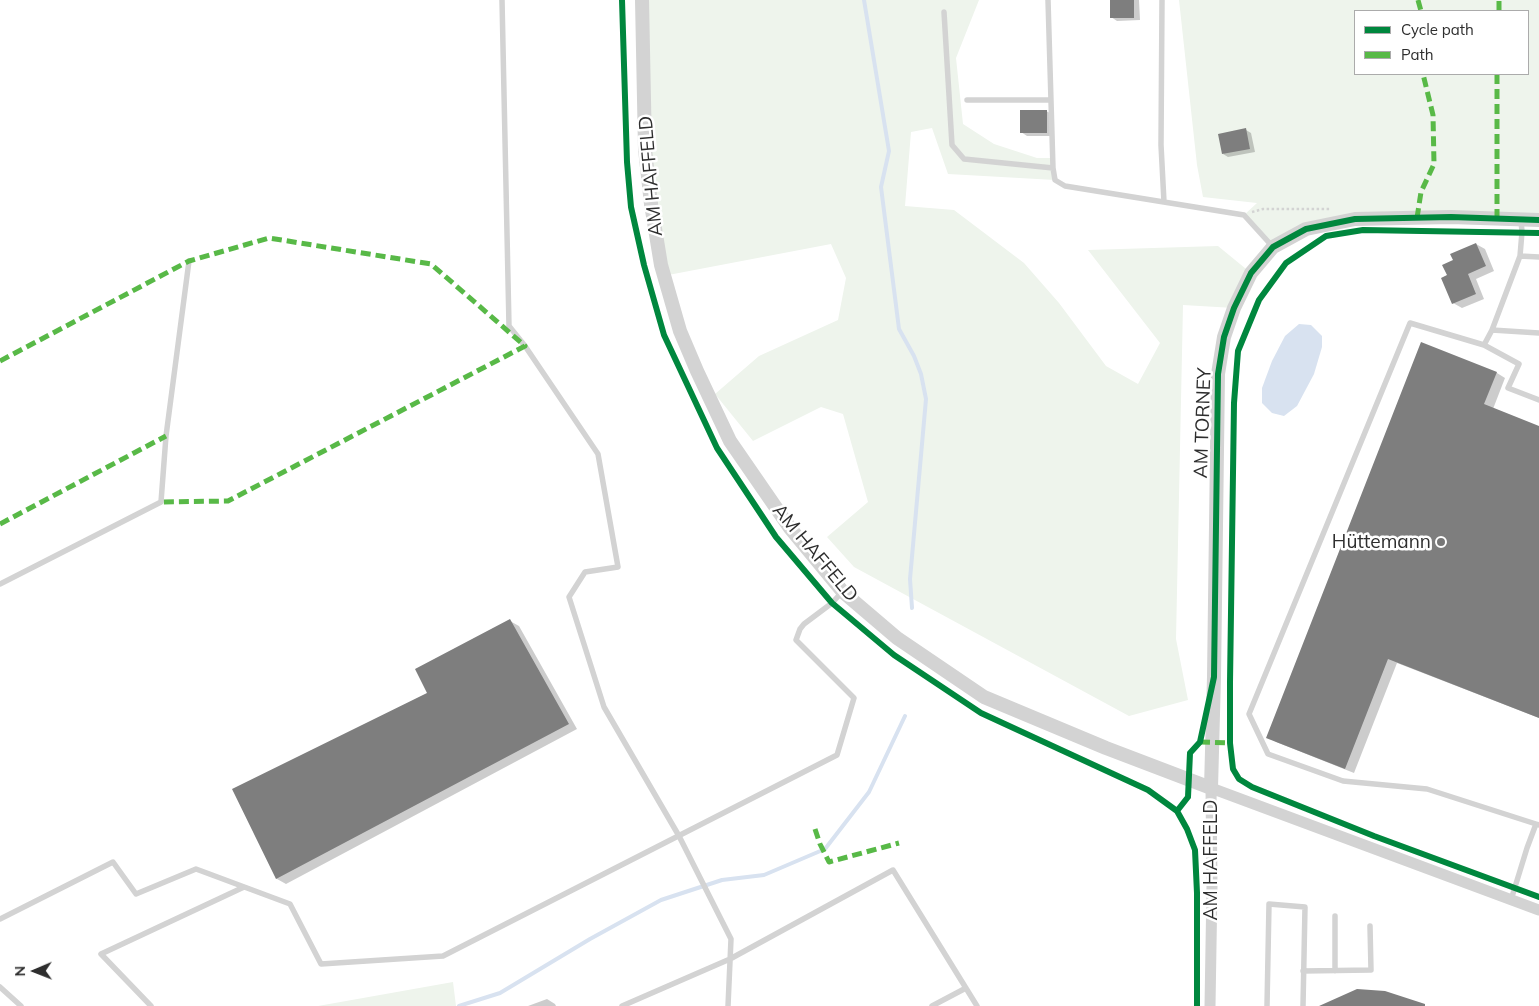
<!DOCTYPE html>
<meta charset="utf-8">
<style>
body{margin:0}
#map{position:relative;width:1539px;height:1006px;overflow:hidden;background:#fff;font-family:Mulish,sans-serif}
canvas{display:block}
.legend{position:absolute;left:1354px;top:10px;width:175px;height:65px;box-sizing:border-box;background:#fff;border:1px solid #ababab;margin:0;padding:6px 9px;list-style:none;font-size:15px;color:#2e2e2e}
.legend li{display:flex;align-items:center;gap:10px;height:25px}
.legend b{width:25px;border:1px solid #ababab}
.north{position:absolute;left:10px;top:946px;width:50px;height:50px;-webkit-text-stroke:4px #fff;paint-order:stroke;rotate:269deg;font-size:14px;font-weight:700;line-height:20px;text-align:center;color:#2e2e2e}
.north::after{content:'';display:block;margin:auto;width:18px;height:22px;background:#2e2e2e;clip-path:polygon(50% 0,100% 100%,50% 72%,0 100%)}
</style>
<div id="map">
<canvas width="1539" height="1006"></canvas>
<ul class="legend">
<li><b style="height:6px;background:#00873e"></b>Cycle path</li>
<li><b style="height:6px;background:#58b947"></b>Path</li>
</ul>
<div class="north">N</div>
</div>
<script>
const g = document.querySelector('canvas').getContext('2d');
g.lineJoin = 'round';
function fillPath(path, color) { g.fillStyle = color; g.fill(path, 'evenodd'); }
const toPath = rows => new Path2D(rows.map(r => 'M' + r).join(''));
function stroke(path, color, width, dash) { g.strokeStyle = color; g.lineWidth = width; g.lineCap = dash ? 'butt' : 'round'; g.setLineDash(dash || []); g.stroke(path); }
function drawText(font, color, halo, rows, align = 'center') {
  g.font = font + ' Mulish,sans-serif'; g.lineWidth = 5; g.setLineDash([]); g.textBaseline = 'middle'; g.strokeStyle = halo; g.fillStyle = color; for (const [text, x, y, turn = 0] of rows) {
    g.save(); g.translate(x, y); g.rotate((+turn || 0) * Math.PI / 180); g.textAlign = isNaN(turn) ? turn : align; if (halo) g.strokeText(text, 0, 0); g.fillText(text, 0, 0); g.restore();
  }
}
const green = toPath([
 [642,0,979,0,956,58,963,124,994,144,1037,158,1053,158,1055,180,948,174,932,128,911,132,905,206,954,210,1024,263,1059,303,1106,366,1138,384,1160,343,1088,250,1218,246,1251,273,1234,308,1183,305,1176,639,1188,700,1129,716,854,567,827,537,868,502,843,414,821,407,753,441,715,394,759,356,838,320,846,278,831,244,663,276,651,204],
 [1179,0,1539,0,1539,216,1355,219,1273,247,1244,215,1257,203,1203,197,1197,165],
 [1355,11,1528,11,1528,74,1355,74],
 [453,982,456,1006,318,1006]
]);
const water = toPath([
 [1299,324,1311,325,1322,336,1322,347,1314,374,1297,406,1284,416,1272,413,1262,403,1262,388,1272,361,1285,336]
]);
const shadow = toPath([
 [1111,0,1139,0,1140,20,1117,21,1111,17],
 [1046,111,1052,114,1052,136,1027,136,1021,132],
 [1246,130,1251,133,1255,152,1228,157,1223,154],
 [1476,244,1485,249,1494,271,1476,279,1484,299,1462,308,1453,303,1449,276],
 [1422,344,1497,373,1505,378,1493,409,1539,427,1539,718,1397,663,1354,773,1276,742,1268,737],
 [510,621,519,626,577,729,286,884,277,879,234,790,428,693],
 [547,999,555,1004,556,1006,528,1006]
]);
const stream = toPath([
 [864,0,889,151,881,187,899,329,914,356,921,374,926,399,910,579,912,608],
 [459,1006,500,993,590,939,661,900,722,880,764,875,825,849,869,792,905,716]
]);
const building = toPath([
 [1110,0,1134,0,1134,18,1110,18],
 [1020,110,1047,110,1047,133,1020,133],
 [1246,128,1250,149,1222,154,1218,134],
 [1476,243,1486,266,1468,274,1476,294,1452,304,1441,278,1447,275,1442,265,1453,260,1450,254],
 [1421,342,1497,372,1484,404,1539,426,1539,718,1388,659,1345,769,1266,738],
 [510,619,569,724,276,879,232,789,427,693,415,669],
 [1357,989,1385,991,1425,1004,1425,1006,1319,1006]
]);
const path = toPath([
 [1252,212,1263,209,1331,209]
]);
const service = toPath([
 [502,0,509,326,525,346,598,454,618,567,585,572,569,597,604,707,679,836,731,939,728,1006],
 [1048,0,1053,168],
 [1162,0,1161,145,1164,202],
 [944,12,952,145,964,159,1053,168,1055,180,1065,186,1244,215,1273,247],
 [967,100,1051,100],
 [1521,220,1522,232,1520,256,1492,330,1539,333],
 [1520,256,1539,257],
 [1484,345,1492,330],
 [0,584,161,502,166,436,189,261],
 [1536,824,1427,789,1343,781,1268,754,1249,714,1410,323,1484,345,1519,364,1508,388,1539,400],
 [1511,900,1527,848,1536,824,1539,825],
 [0,919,113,862,136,894,196,869,290,904,321,964,443,956,837,755,854,698,796,640,800,629,804,624,832,603,842,592],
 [1303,971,1371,970,1370,926],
 [1335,971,1335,916],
 [0,987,21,1006],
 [151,1006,101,954,244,887],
 [622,1006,730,959,893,870,977,1006],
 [932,1006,966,988],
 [1267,1006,1269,904,1305,907,1303,1006]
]);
const minor = toPath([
 [1210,1006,1212,886,1211,788,1539,910]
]);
const tertiary = toPath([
 [642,0,645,149,651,204,661,265,680,331,697,371,730,441,790,528,843,592,897,638,984,697,1106,748,1211,788,1214,677,1218,374,1224,337,1234,308,1251,273,1273,247,1306,229,1355,219,1451,217,1539,220]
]);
const quiet = toPath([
 [1418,0,1421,11],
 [1499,11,1499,0],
 [1497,74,1497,219],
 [1417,218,1421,192,1434,164,1433,115,1423,74],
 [0,361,189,261,269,238,431,264,525,346,228,501,161,502],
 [0,524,166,436],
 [1200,742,1230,743],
 [815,829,820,844,829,862,899,843]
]);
const cycleway = toPath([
 [622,0,627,162,631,207,644,265,664,335,717,448,776,537,832,603,894,655,981,713,1148,790,1177,811,1187,829,1195,850,1197,893,1197,1006],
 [1539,233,1363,230,1326,236,1286,263,1259,300,1238,351,1234,403,1230,682,1230,743,1233,769,1239,779,1252,787,1374,836,1539,897],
 [1177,811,1188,797,1190,753,1200,742,1214,677,1218,374,1224,337,1234,308,1251,273,1273,247,1306,229,1355,219,1451,217,1539,220]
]);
const markers = [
 [1441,542,5,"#777"]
];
const streetNames = [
 ["AM HAFFELD",651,176,-95],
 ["AM TORNEY",1203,423,-88],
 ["AM HAFFELD",815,553,50],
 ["AM HAFFELD",1211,860,-90]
];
const poiNames = [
 ["Hüttemann",1431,542]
];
fillPath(green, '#eef4ec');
fillPath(water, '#d8e2f0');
fillPath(shadow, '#0003');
stroke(stream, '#d8e2f0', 4);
fillPath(building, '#7e7e7e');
stroke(path, '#d3d3d3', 2.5, [2.5, 2.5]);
stroke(service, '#d3d3d3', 5.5);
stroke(minor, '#d3d3d3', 11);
stroke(tertiary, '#d3d3d3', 14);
stroke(quiet, '#58b947', 5, [10, 5]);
stroke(cycleway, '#00873e', 6);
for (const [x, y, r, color] of markers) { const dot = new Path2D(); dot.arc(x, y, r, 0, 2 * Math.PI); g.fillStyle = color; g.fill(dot); stroke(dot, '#fff', 2); }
drawText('19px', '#2e2e2e', '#fff', streetNames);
drawText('19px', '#2e2e2e', '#fff', poiNames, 'right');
</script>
